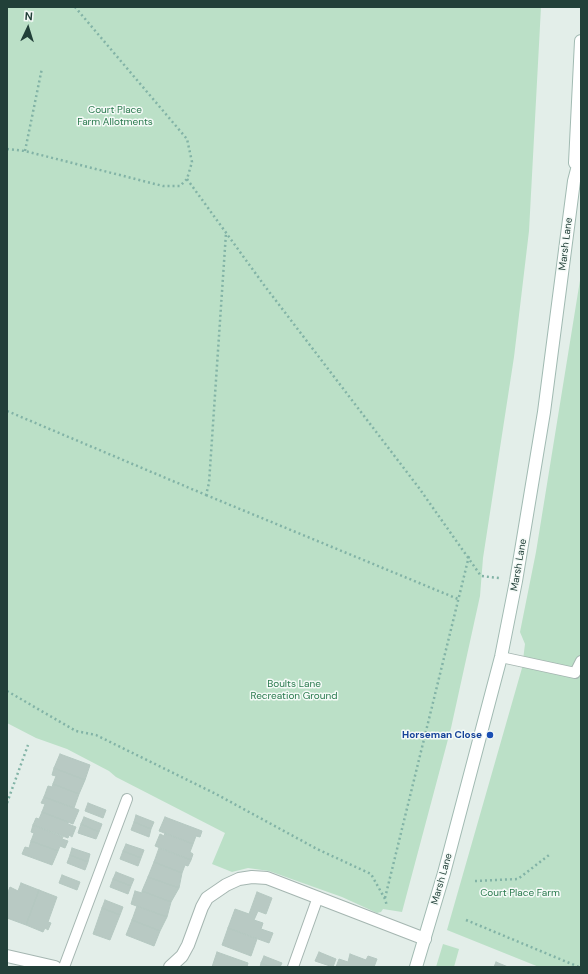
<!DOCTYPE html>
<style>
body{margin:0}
#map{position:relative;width:588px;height:974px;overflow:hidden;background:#e3eee9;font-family:"DM Sans",sans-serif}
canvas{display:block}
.frame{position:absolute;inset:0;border:8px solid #224039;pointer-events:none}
.north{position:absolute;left:8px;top:8px;width:40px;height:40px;-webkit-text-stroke:3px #f4faf7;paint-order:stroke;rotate:4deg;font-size:11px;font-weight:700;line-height:16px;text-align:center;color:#224039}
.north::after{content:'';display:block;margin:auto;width:14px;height:18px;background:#224039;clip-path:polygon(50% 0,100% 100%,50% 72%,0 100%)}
</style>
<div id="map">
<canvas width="588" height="974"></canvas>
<div class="frame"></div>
<div class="north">N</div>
</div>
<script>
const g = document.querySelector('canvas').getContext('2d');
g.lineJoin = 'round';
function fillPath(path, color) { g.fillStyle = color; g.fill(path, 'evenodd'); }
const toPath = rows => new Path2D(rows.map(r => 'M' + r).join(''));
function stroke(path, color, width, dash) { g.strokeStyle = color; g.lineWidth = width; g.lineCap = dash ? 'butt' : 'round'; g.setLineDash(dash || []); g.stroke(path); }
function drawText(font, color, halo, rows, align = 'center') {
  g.font = font + ' "DM Sans",sans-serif'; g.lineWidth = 3; g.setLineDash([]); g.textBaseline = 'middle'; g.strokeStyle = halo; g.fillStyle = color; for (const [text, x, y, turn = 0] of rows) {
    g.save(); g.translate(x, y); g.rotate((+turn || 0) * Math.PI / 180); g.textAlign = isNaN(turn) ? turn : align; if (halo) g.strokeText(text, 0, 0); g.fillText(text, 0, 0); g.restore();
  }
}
const green = toPath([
 [7,7,541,7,529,231,514,357,483,558,480,596,451,728,402,912,383,909,381,912,377,913,342,897,269,871,248,868,232,872,212,864,225,833,116,777,109,771,67,749,36,738,7,723],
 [581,274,581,967,539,967,447,930,522,668,525,644,520,632,536,552],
 [443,944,459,949,454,967,436,967]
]);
const building = toPath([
 [60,754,90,765,85,780,54,768,60,754],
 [54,768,85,780,79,794,53,784,56,776,52,775,54,768],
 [53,784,79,794,74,808,44,797,48,786,52,787,53,784],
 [44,797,79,810,73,824,42,812,45,804,41,803,44,797],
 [88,803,106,810,103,818,85,811,88,803],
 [42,812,68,822,68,824,76,827,72,837,69,835,68,838,33,825,36,818,39,819,42,812],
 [136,815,154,822,151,829,134,822,136,815],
 [84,817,102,824,99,832,81,824,84,817],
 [165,817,202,831,200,837,196,836,193,844,159,831,165,817],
 [134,822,151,829,149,837,131,830,134,822],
 [81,824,99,832,96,839,78,833,81,824],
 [33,825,63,837,62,839,68,841,65,848,60,846,58,851,31,841,34,833,31,832,33,825],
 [165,833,193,844,190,852,193,854,191,860,155,846,160,834,164,836,165,833],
 [31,841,58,851,52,865,22,854,25,847,29,848,31,841],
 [126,844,144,850,141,858,123,851,126,844],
 [72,848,90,854,88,862,70,855,72,848],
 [159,848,191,860,188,866,185,865,182,873,154,862,159,848],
 [123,851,141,858,138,866,120,859,123,851],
 [70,855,88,862,85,870,67,863,70,855],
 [154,862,182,873,179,888,148,877,154,862],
 [116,872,134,879,131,886,113,879,116,872],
 [62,875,80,882,77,890,59,883,62,875],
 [148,877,179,888,171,902,142,891,148,877],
 [113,879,131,886,128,894,110,887,113,879],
 [21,883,39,890,26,925,7,918,7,895,10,887,18,891,21,883],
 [39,890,57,897,48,922,51,923,48,930,45,928,43,932,26,925,39,890],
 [135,891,142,893,142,891,171,902,167,917,131,904,135,891],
 [257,892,272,898,266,914,258,911,254,920,263,923,261,929,273,933,269,943,228,928,235,909,249,914,257,892],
 [105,900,123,907,120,915,102,908,105,900],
 [137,906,167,917,160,931,132,920,137,906],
 [102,908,120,915,110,940,93,934,102,908],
 [132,920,160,931,154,946,126,935,132,920],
 [228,928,257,939,251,956,222,945,228,928],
 [217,952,248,963,247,967,212,967,217,952],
 [319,952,336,959,333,967,315,961,319,952],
 [350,954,366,960,368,956,377,959,374,967,336,967,339,959,348,962,350,954],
 [264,956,282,963,280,967,271,967,261,963,264,956],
 [496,962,508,967,494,967,496,962],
 [261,963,271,967,260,967,261,963]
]);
const path = toPath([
 [7,149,25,151,163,186,180,186,187,179,192,162,187,139,75,7],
 [25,151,42,68],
 [187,179,264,285,419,488,481,576,499,578],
 [7,411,206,495,209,483,226,233],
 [206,495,458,599],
 [7,691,76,731,96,735,216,794,317,849,371,874,385,899,387,906],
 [7,803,28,745],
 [475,881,518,879,549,855],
 [385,898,469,556],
 [466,920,579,967]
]);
const service = toPath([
 [501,657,575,673,581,661],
 [64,967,127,799],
 [293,967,318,897]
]);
const minor = toPath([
 [7,956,55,967],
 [170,967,182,956,188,945,202,907,207,898,226,885,239,879,252,877,267,878,425,939]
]);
const secondary = toPath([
 [575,163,581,41],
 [416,967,444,873,501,657,516,581,544,412,574,181,581,154]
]);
const markers = [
 [490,735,4,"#1a4fb4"]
];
const parkNames = [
 ["Court Place",115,110],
 ["Farm Allotments",115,122],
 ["Boults Lane",294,684],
 ["Recreation Ground",294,696],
 ["Court Place Farm",520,893]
];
const streetNames = [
 ["Marsh Lane",566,244,-83],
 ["Marsh Lane",519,565,-80],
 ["Marsh Lane",442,879,-74]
];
const transitNames = [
 ["Horseman Close",482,735]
];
fillPath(green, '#bbe0c7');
fillPath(building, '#b8c9c3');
stroke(building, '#b5c8c1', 1);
stroke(service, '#a5b6b1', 12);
stroke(minor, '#a5b6b1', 14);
stroke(secondary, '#a1bab2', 14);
stroke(path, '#82b3a6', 2.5, [2, 3]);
stroke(service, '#fff', 10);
stroke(minor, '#fff', 12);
stroke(secondary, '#fff', 12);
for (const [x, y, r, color] of markers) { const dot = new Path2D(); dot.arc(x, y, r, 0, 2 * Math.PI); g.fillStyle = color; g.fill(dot); stroke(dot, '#f4faf7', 1.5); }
drawText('10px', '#29794d', '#f4faf7', parkNames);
drawText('10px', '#224039', '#f4faf7', streetNames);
drawText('bold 10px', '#164399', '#f4faf7', transitNames, 'right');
</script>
